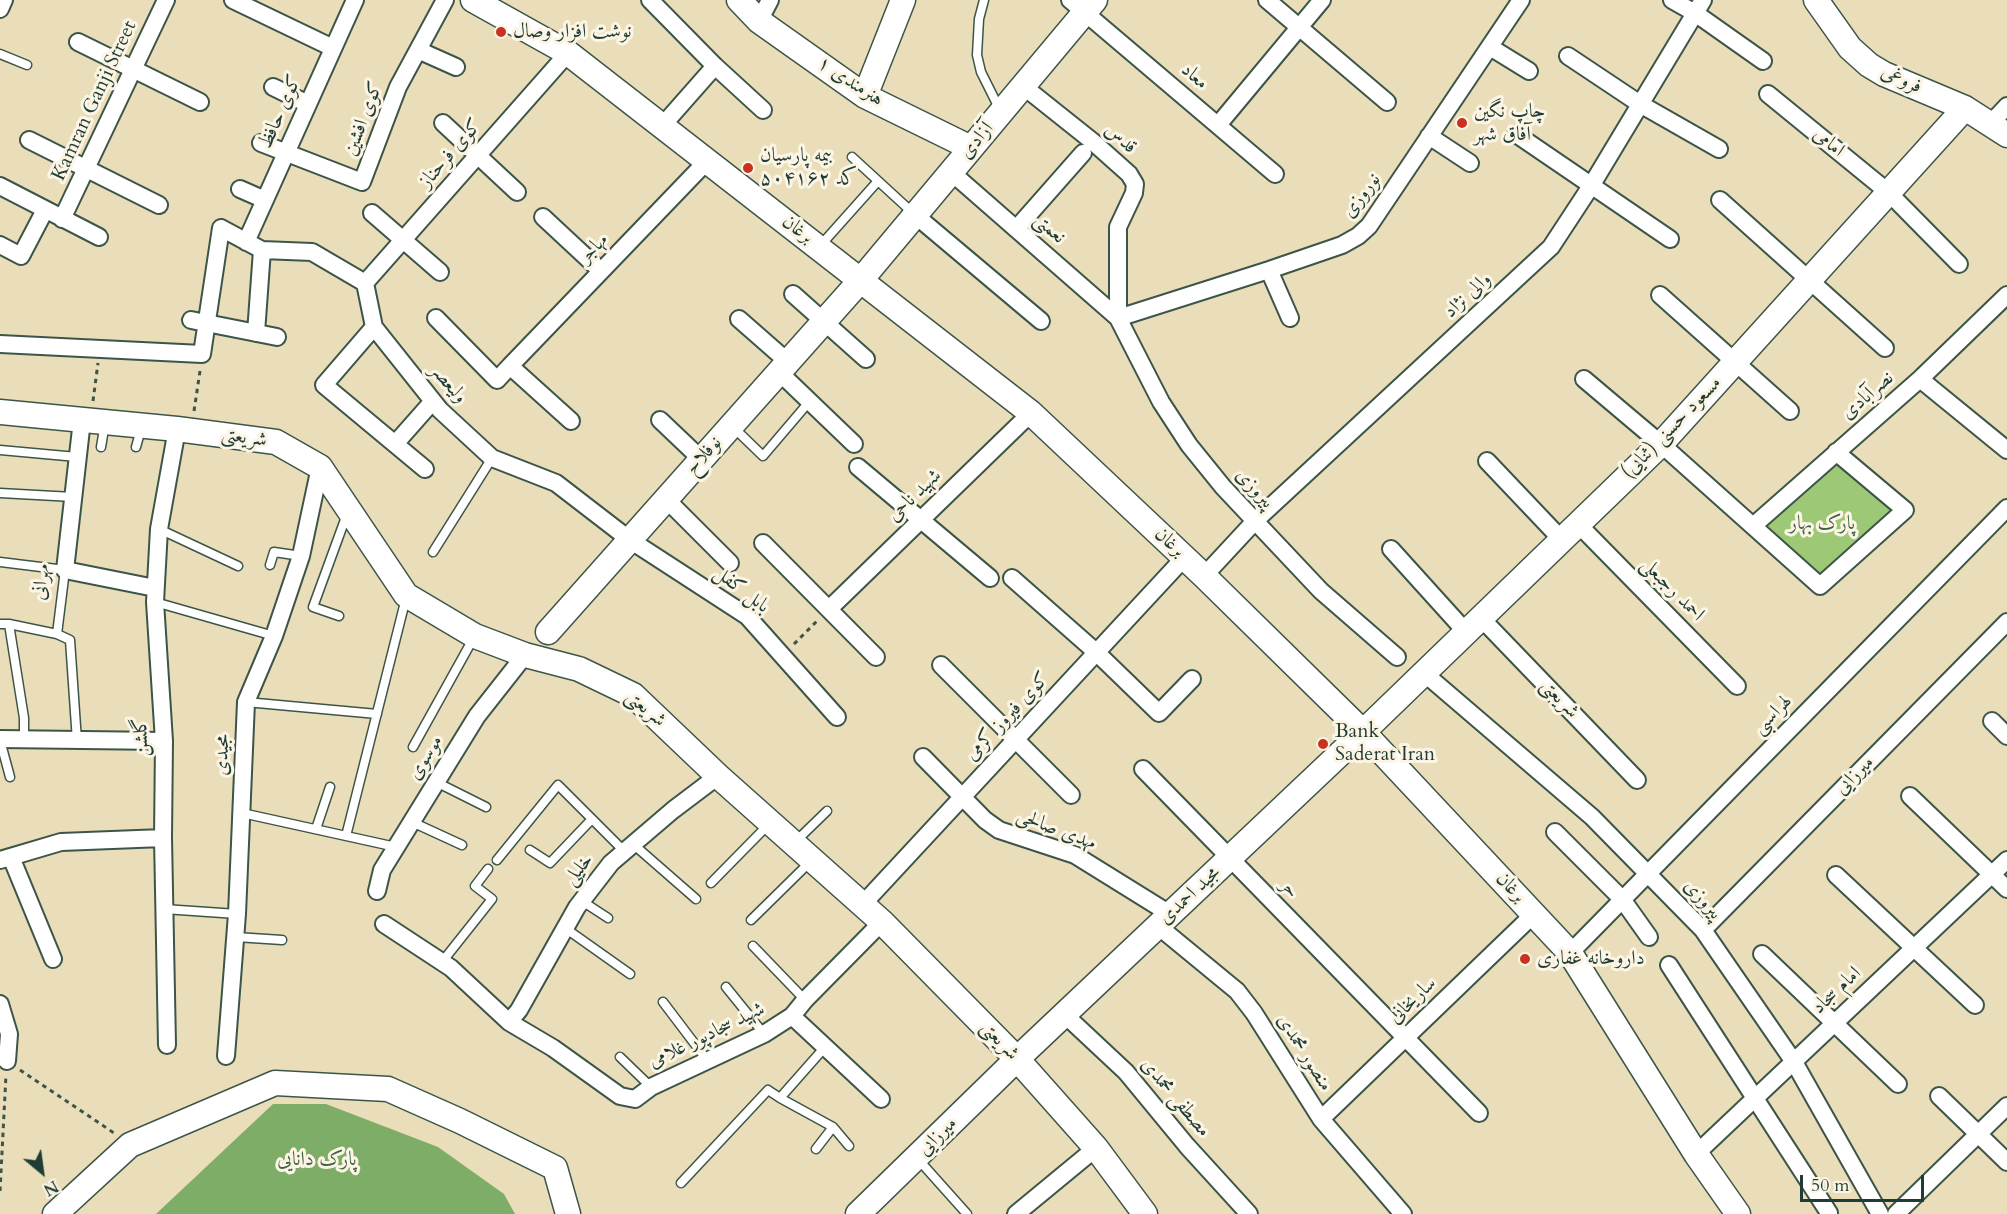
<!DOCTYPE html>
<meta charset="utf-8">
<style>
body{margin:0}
#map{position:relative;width:2007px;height:1214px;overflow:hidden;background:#e9deb9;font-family:Cardo,serif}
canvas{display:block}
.north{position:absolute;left:12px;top:1142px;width:60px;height:60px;-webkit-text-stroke:4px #fcf5e5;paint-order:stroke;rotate:151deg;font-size:16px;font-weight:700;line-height:24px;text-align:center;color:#1f3d34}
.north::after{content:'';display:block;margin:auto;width:21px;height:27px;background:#1f3d34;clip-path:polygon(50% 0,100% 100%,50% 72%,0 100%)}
.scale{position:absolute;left:1800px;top:1175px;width:124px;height:27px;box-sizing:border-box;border:3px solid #1f3d34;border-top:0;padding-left:8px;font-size:18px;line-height:21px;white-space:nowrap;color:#1f3d34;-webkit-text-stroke:4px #fcf5e5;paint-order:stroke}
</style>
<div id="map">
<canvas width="2007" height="1214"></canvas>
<div class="north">N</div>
<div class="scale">50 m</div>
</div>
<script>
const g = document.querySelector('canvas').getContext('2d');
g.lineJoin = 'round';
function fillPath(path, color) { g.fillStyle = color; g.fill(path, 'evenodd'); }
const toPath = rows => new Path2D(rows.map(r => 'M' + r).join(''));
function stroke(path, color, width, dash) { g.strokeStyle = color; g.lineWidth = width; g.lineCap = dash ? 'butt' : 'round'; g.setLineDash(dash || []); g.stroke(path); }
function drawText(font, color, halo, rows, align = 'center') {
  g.font = font + ' Cardo,Amiri,serif'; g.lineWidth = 6; g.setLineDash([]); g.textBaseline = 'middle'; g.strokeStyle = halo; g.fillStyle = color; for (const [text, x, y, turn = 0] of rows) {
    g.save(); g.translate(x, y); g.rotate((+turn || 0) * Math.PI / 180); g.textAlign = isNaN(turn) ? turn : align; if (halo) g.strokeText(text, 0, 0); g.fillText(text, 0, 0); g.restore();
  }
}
const green = toPath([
 [1837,461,1895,509,1821,577,1764,524]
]);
const forest = toPath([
 [273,1104,326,1104,438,1147,504,1194,515,1214,156,1214]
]);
const path = toPath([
 [93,401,98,363],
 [194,411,200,371],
 [794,644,817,621],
 [20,1070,114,1133],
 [0,1191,6,1075]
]);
const lane = toPath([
 [984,0,979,19,977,55,981,72,999,108],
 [0,54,27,65],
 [852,157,913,213],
 [820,246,878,181],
 [734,428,763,456,809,402],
 [101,447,105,423],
 [136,447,141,429],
 [0,450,77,457],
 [0,493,73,497],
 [159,529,238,566],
 [433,552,492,458],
 [0,562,65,570,57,634,70,640,77,741],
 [270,565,274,552,301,556],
 [155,602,274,636],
 [339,616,313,607,347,514],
 [0,624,9,624,57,634],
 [9,624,24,718,24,739],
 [246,702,377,714],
 [0,740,10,777],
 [413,747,473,639],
 [436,782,486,807],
 [242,813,396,847],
 [412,822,462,845],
 [316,829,330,787],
 [346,836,406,598],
 [794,843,827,811],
 [633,844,696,899],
 [530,850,550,863,592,819],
 [497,860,558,785,625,852],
 [711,883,768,825],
 [582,901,608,918],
 [164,909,237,914],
 [751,920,810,862],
 [565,928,630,974],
 [236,937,282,940],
 [753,946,805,1000],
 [442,962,492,899,475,886,488,869],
 [726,987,764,1034],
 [663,1002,707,1060],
 [620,1057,651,1087],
 [780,1098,833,1127,849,1146],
 [816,1149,833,1127],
 [917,1158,967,1214],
 [681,1183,768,1090,780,1098,825,1047]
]);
const street = toPath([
 [233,0,333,48],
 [650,0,715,66,763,110],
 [1070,0,1275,174],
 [1267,0,1387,102],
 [1672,0,1695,13,1763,61],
 [0,9,4,0],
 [759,21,770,0],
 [78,42,200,102],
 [1490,47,1529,71],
 [418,50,456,67],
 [1568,56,1640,104,1719,149],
 [1023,86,1092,141,1129,174,1135,184,1134,193,1118,227,1118,318],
 [273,87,308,104],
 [1768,94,1888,192,1959,264],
 [443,123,517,192],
 [1991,123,2007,106],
 [663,125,715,66],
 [1218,125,1322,0],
 [1516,134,1670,239],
 [1429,136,1470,163],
 [29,140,159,205],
 [261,143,362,182,398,87,445,0],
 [951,172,1118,318,1161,402,1189,445,1223,487,1321,591,1397,657],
 [0,186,99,237],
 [240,189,265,200],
 [1720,200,1885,348],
 [372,213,440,272],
 [915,215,1041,321],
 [543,217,601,271],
 [62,219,166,0],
 [1016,229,1083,153],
 [246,242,355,0],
 [0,245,21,256,45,210],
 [1269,270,1290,318],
 [365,283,568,53],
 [793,294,866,359],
 [1660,295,1790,411],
 [436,318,497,380,510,366,571,421],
 [1118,318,1269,270,1342,245,1358,236,1369,226,1521,0],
 [739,319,788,362],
 [191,320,277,337],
 [374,327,324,385,425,469],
 [256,333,262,250],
 [0,344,202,354,221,228,262,250,312,252,365,283,374,327,440,410,492,458,556,483,630,540,747,616,837,717],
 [510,366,708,160],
 [779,372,854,444],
 [1584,379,1661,444,1820,586,1905,510,1836,452],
 [1920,379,2007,450],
 [82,420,65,570,155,588],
 [660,420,701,459],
 [395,444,433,401],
 [1487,461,1562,540],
 [858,467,990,578],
 [666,499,730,563],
 [1578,524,1737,686],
 [1753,526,1920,379,2007,295],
 [763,543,876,657],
 [1391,549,1466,632],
 [1204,576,1255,521,1551,247,1591,186,1703,0],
 [1012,578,1096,652,1159,713,1192,679],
 [829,609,1031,413],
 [1481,618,1637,780],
 [941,665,1071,795],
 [1424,673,1592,817,1703,930,1794,1062,1880,1214],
 [1992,721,2007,736],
 [0,739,164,741],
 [923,757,985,820,999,830,1075,855,1170,914],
 [1143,769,1479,1113],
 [1910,796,2007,889],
 [1555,832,1622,899,1649,937],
 [11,857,53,959],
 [0,860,61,842,163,838],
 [1836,875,1975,1005],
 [377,891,382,870,477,716,525,655],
 [863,904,1184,558],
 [384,924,451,968,509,1022,553,1048,620,1096,635,1099,651,1087,764,1034,792,1016,805,1000,882,922],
 [1158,926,1237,991,1254,1013,1321,1119,1403,1214],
 [1703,930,2007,622],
 [1570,953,2007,508],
 [1762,954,1898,1084],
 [1669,965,1829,1213],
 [0,1004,9,1034,7,1061],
 [1064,1014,1126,1072,1187,1146,1249,1214],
 [792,1016,881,1099],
 [509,1022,519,1010,577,907,611,863,673,810,718,776],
 [167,1045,163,838,164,741,155,602,159,529,177,429],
 [226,1056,237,914,246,702,274,636,301,556,320,467],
 [1939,1096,2007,1162],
 [1321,1119,1534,914],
 [1696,1154,2007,860],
 [1016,1214,1096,1148],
 [1896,1214,2007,1106]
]);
const secondary = toPath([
 [473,0,568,53,1031,413,1204,576,1363,732,1570,953,1696,1154,1738,1214],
 [739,0,759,21,865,96,971,148],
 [1816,0,1850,48,1869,65,1884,74,1965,108,2007,135],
 [865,96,903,0],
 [0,412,177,429,276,442,320,467,406,595,475,636,525,655,579,669,633,695,718,776,882,922,1017,1059,1096,1148,1145,1214],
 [548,632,860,281,1095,0],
 [55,1214,130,1145,275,1083,388,1089,460,1121,555,1168,568,1214],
 [858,1214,1017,1059,1363,732,1661,444,1965,108]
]);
const markers = [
 [501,32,6,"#c8321e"],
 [1462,123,6,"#c8321e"],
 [748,168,6,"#c8321e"],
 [1323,744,6,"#c8321e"],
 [1525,959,6,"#c8321e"]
];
const poiNames = [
 ["نوشت افزار وصال",513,32],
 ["چاپ نگین",1474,112],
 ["آفاق شهر",1474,135],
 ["بیمه پارسیان",760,156],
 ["کد ۵۰۴۱۶۲",760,179],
 ["Bank",1335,732],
 ["Saderat Iran",1335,755],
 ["داروخانه غفاری",1537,959]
];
const streetNames = [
 ["معاد",1194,77,41],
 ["فروغی",1901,80,24],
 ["هنرمندی ۱",850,82,33],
 ["Kamran Ganji Street",95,101,-65],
 ["کوی حافظ",281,112,-66],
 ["کوی افشین",364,119,-69],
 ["قدس",1120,139,41],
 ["آزادی",977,141,-50],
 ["امامی",1828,143,39],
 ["کوی فرحناز",451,154,-49],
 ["نوروزی",1362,196,-53],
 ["نعمتی",1049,229,41],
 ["برغان",797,230,38],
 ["مهاجر",594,249,-46],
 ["والی نژاد",1468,296,-43],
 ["ولیعصر",448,384,49],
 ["نصرآبادی",1868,396,-41],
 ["مسعود حسنی (ثنایی)",1672,428,-46],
 ["شریعتی",244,438,8],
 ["نوفلاح",704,456,-48],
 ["پیروزی",1254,489,47],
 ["شهید ناحی",915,496,-44],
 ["برغان",1169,543,43],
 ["مهرانی",42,582,-83],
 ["بابل کفل",741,590,37],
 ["احمد رجبعلی",1672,590,45],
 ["شریعتی",1559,699,46],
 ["شریعتی",645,709,39],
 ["لهراسبی",1773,715,-45],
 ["کوی فیروز کرمی",1008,717,-47],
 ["گلشن",142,737,-92],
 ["مجیدی",223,755,-88],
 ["موسوی",426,758,-58],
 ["میرزایی",1855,776,-45],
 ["مهدی صالحی",1056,830,21],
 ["خلیلی",579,870,-51],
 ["برغان",1510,888,47],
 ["حر",1289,889,46],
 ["مجید احمدی",1190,896,-43],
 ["پیروزی",1702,900,48],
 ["امام سجاد",1837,991,-43],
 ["ساریخانی",1413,1001,-44],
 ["شهید سجادپور غلامی",707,1036,-26],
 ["شریعتی",999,1041,46],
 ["منصور محمدی",1304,1053,58],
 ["مصطفی محمدی",1175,1098,50],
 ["میرزایی",938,1137,-45]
];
const parkNames = [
 ["پارک‌ بهار",1822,524],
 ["پارک دانایی",317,1160]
];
fillPath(green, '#9dc977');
fillPath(forest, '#7ead68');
stroke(lane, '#3d5548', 11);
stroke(street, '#3d5548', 20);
stroke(secondary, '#3d5548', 27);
stroke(path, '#3d5548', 3, [4.5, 4.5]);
stroke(lane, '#fff', 8);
stroke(street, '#fff', 16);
stroke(secondary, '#fff', 24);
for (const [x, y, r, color] of markers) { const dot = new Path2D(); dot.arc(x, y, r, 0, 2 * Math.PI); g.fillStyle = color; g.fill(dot); stroke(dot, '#fcf5e5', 2); }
drawText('20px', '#1f3d34', '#fcf5e5', poiNames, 'left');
drawText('20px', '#1f3d34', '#fcf5e5', streetNames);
drawText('20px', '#3e6045', '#fcf5e5', parkNames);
</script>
